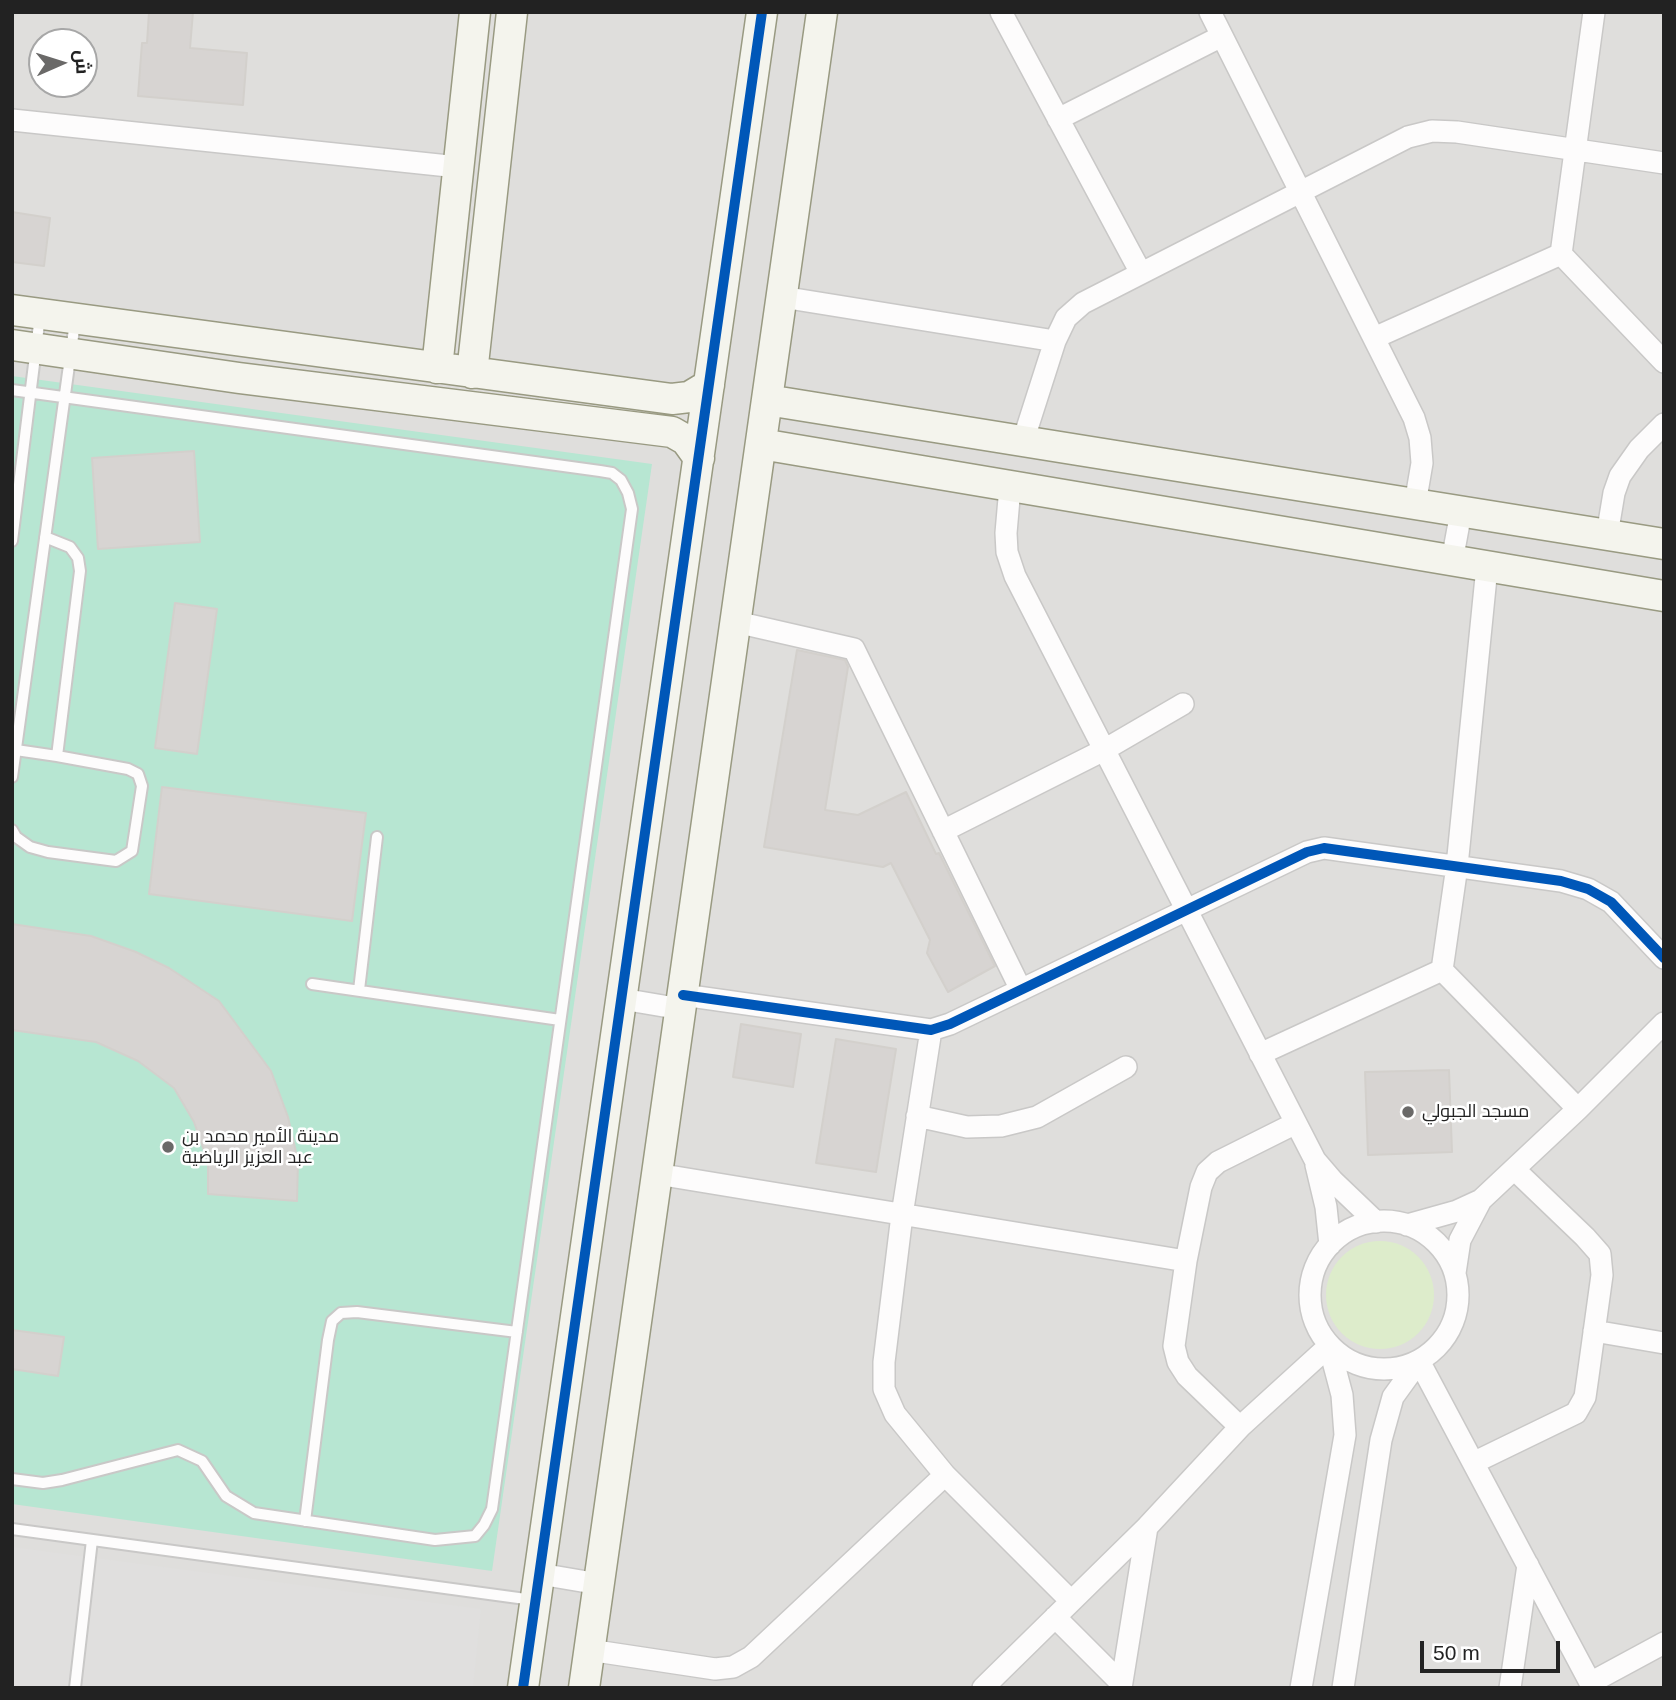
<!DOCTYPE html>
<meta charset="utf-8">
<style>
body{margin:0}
#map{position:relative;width:1676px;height:1700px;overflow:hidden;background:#f0eeeb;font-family:Arial,Cairo,sans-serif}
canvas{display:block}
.frame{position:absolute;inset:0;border:14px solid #222;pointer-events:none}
.north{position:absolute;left:28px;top:28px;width:70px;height:70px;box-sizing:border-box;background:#fff;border:2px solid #a7a7a7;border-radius:50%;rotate:87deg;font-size:19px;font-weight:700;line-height:28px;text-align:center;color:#222}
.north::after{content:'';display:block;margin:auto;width:24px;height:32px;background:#6a6968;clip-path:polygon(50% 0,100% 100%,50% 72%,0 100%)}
.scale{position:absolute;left:1420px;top:1641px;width:140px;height:32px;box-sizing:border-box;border:4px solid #222;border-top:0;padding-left:9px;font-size:21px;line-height:24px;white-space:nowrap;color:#222;-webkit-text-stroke:5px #fff;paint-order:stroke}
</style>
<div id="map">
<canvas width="1676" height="1700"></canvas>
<div class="frame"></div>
<div class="north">ش</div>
<div class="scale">50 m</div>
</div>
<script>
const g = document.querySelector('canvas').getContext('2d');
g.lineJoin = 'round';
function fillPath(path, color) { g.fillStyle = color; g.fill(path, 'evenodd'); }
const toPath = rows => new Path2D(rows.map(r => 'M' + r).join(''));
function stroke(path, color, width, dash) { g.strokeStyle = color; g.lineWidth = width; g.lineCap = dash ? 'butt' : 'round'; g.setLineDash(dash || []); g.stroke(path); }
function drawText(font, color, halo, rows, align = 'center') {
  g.font = font + ' Arial,Cairo,sans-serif'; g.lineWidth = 5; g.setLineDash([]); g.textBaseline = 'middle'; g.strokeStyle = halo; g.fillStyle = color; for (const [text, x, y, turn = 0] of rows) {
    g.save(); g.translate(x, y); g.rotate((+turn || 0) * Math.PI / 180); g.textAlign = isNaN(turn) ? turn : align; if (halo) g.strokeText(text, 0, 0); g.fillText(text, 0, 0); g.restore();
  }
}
const residential = toPath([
 [12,12,1664,12,1664,1688,12,1688],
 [42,42,84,42,84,84,42,84]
]);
const grass = toPath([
 '1326 1295a54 54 0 1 1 108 0a54 54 0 1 1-108 0Z'
]);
const pitch = toPath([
 [12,376,652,464,492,1571,12,1504]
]);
const parking = toPath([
 [12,1547,481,1609,473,1688,12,1688]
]);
const building = toPath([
 [149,12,193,12,190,48,247,53,243,105,138,96,142,43,147,43,149,12],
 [12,212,50,218,44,266,12,262,12,212],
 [194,451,200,542,98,549,92,458,194,451],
 [175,603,217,609,197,754,155,748,175,603],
 [797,650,845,660,848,667,825,810,858,815,906,792,936,854,939,853,995,966,948,992,927,953,930,940,891,863,883,867,764,847,797,650],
 [162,787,366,813,352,921,149,894,162,787],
 [12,924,91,936,136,952,169,968,219,1001,271,1071,288,1117,298,1161,297,1201,208,1194,208,1162,194,1122,174,1088,138,1061,96,1042,12,1030,12,924],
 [741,1024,801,1034,793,1087,733,1077,741,1024],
 [836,1039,896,1049,876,1172,816,1163,836,1039],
 [1449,1070,1452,1152,1368,1155,1365,1072,1449,1070],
 [12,1330,64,1337,58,1376,12,1369,12,1330]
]);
const lane = toPath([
 [12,390,600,471,612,473,621,480,628,493,632,509,492,1509,484,1525,475,1536,435,1540,254,1513,226,1496,202,1461,178,1450,62,1480,43,1483,12,1479],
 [12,541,40,316],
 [16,750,57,756],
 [12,777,75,322],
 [12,830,16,837,30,847,48,852,116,861,132,851,142,786,138,774,128,769,57,756,80,571,78,558,70,547,45,537],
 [312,984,560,1020],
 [359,990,377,837],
 [305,1521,328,1340,332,1321,341,1313,357,1312,517,1332],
 [12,1529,533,1600],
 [75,1688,92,1540]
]);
const street = toPath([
 [1001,12,1141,273],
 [1210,12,1414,418,1420,438,1422,463,1415,504],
 [1058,119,1222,36],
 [12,120,458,167],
 [1561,254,1594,12],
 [1561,254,1664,362],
 [782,297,1055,341],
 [1374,338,1561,254],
 [1023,441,1055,341,1066,318,1083,303,1408,137,1432,131,1457,132,1664,163],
 [1010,487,1006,533,1007,552,1015,576,1315,1160,1333,1181,1376,1222],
 [1607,535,1614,493,1620,476,1639,449,1664,424],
 [1452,561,1461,512],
 [736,622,854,649,1021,990],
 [943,831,1104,750,1183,704],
 [1442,970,1457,866,1487,567],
 [1442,970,1578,1109],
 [683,995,931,1030,950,1024,1307,852,1324,848,1561,881,1588,889,1611,902,1664,958],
 [622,999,681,1009],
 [931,1030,902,1215,884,1362,884,1389,895,1414,945,1475,1071,1601],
 [1260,1054,1442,970],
 [917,1116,967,1127,1001,1126,1037,1117,1126,1067],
 [1316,1165,1326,1207,1330,1245],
 [657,1174,1186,1261],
 '1310 1295a74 74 0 1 1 148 0a74 74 0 1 1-148 0Z',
 [1407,1225,1457,1211,1481,1200],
 [1455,1273,1460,1240,1481,1200,1578,1109,1664,1023],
 [1594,1331,1664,1343],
 [1240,1427,1187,1376,1178,1362,1174,1346,1186,1261,1201,1187,1207,1172,1218,1162,1296,1123],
 [1475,1462,1576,1413,1585,1397,1588,1376,1602,1275,1600,1254,1585,1237,1514,1169],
 [540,1574,599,1584],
 [1055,1617,1121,1683],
 [589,1650,715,1669,733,1667,751,1657,945,1475],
 [1590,1683,1664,1643],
 [983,1688,1147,1527,1240,1427,1329,1346,1342,1395,1345,1435,1301,1688],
 [1121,1688,1147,1527],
 [1343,1688,1381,1440,1393,1397,1419,1361,1593,1688],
 [1510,1688,1528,1565]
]);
const secondary = toPath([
 [12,310,672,399,689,397,709,385],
 [12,345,239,378,672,432,686,440,699,458],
 [437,368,475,12],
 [472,373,512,12],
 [767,400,1664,544],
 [761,444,1664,596],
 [523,1688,762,12],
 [584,1688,822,12]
]);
const cycleway = toPath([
 [683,995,931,1030,950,1024,1307,852,1324,848,1561,881,1588,889,1611,902,1664,958],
 [523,1688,762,12]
]);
const markers = [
 [1408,1112,7,"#6a6968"],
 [168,1147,7,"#6a6968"]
];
const poiNames = [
 ["مسجد الجبولي",1422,1112],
 ["مدينة الأمير محمد بن",182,1137],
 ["عبد العزيز الرياضية",182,1158]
];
fillPath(residential, '#dfdedc');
fillPath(grass, '#ddeccb');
fillPath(pitch, '#b7e6d2');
fillPath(parking, '#e0dfde');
fillPath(building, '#d7d4d2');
stroke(building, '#d3d0cc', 2);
stroke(lane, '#c9c8c7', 14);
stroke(street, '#c9c8c7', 24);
stroke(secondary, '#999a82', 33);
stroke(lane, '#fdfcfc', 10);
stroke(street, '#fdfcfc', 21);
stroke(secondary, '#f4f4ed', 30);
stroke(cycleway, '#0057b8', 10);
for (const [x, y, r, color] of markers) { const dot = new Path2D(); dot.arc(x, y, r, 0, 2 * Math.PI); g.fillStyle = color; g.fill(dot); stroke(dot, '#fff', 2.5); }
drawText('18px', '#222', '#fff', poiNames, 'left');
</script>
